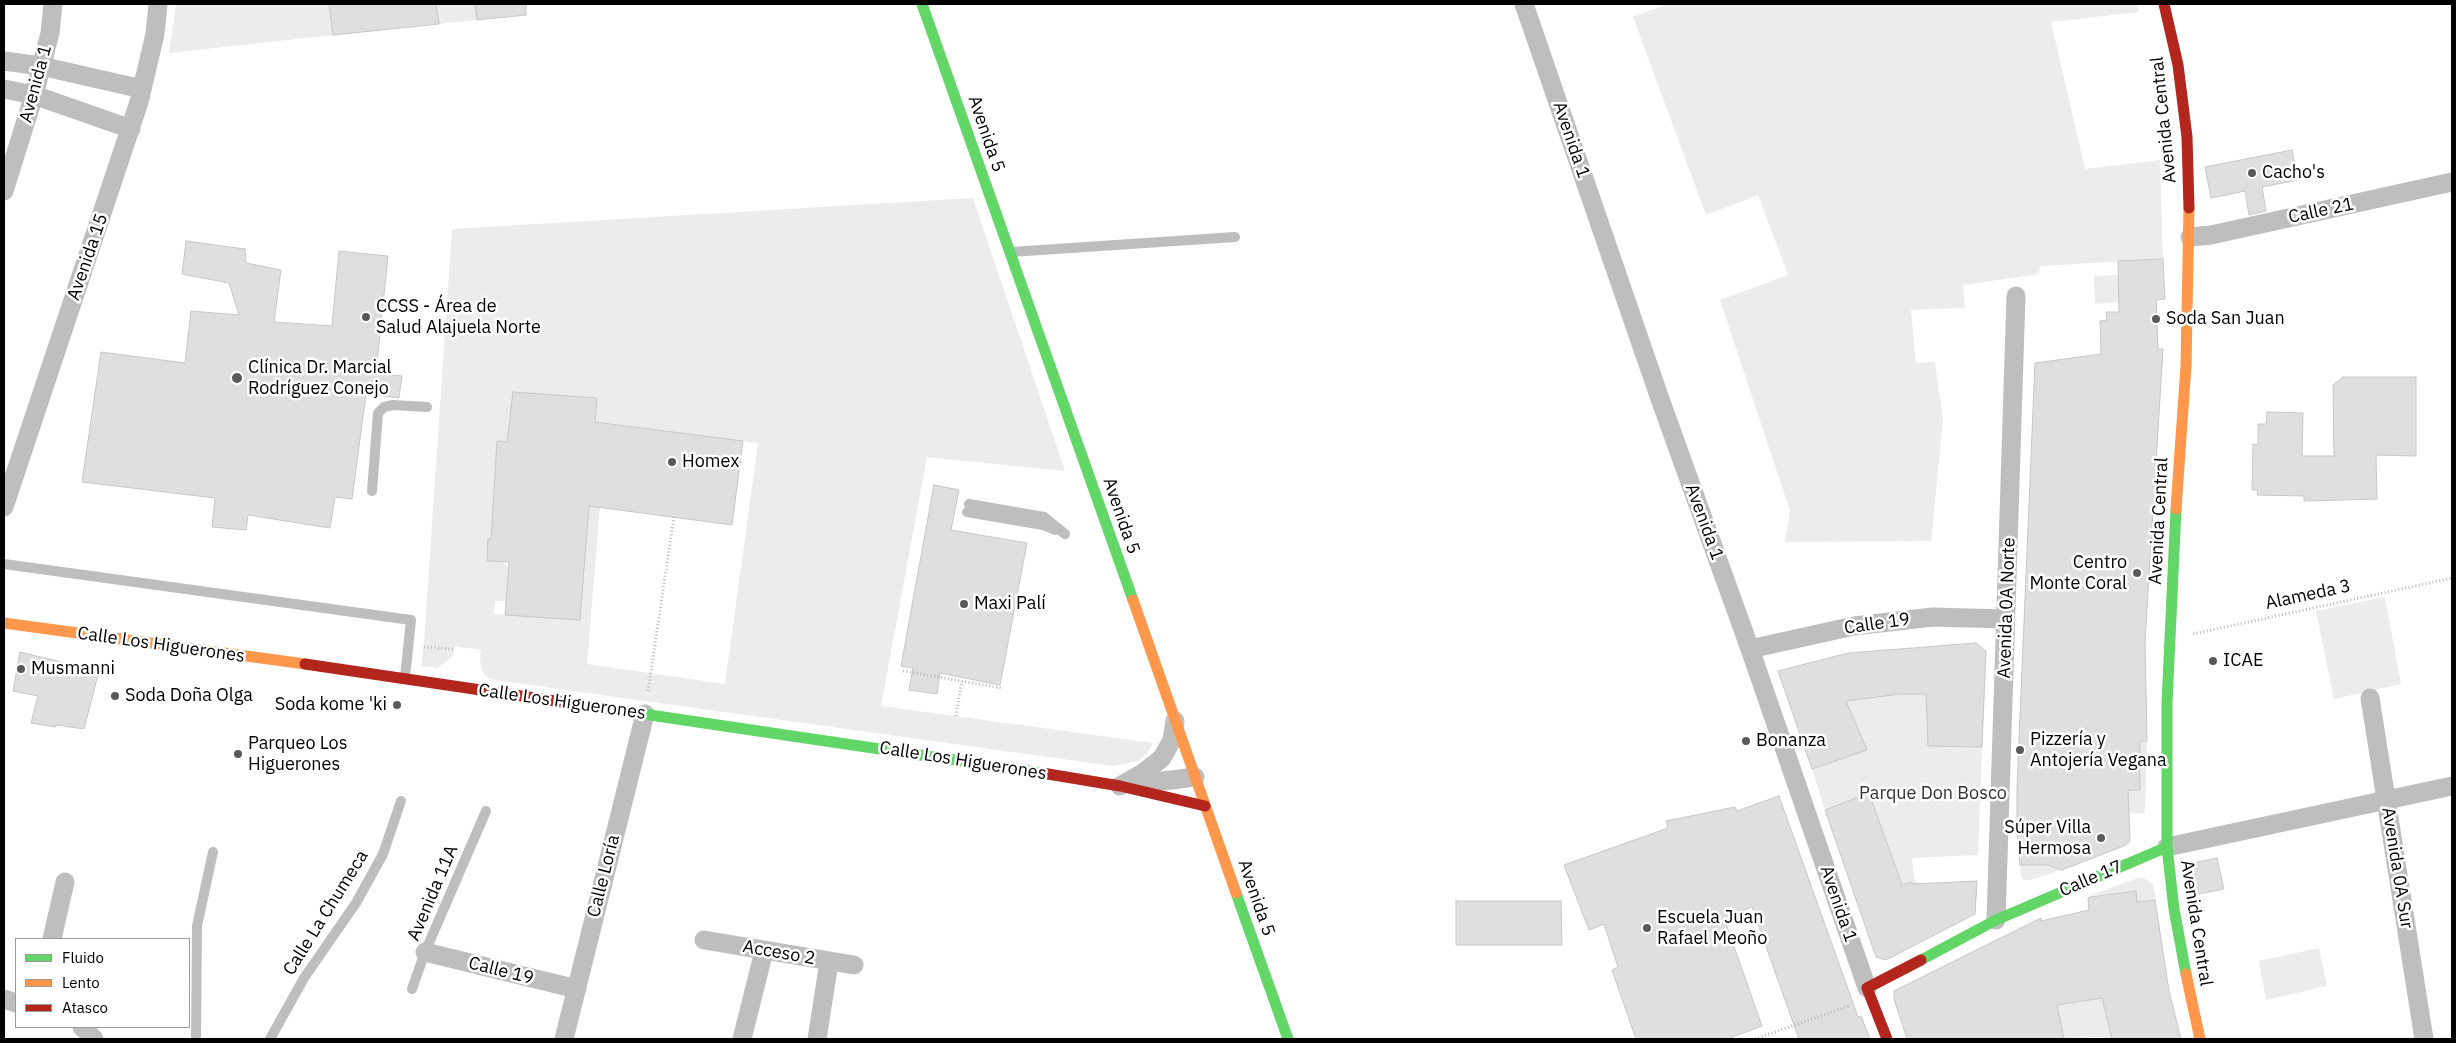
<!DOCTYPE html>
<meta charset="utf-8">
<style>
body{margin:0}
#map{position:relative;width:2456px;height:1043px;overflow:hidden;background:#fff;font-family:"IBM Plex Sans",sans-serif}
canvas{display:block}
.frame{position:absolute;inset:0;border:5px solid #000;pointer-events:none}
.legend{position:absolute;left:15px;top:938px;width:175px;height:90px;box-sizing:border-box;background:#fff;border:1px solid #999;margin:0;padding:6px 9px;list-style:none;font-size:15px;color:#000}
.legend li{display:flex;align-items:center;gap:10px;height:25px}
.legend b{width:25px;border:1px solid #999}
</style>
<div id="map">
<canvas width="2456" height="1043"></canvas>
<div class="frame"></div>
<ul class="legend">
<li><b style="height:6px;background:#63d668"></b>Fluido</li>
<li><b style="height:6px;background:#ff974d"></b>Lento</li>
<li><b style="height:6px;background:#b3261e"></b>Atasco</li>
</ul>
</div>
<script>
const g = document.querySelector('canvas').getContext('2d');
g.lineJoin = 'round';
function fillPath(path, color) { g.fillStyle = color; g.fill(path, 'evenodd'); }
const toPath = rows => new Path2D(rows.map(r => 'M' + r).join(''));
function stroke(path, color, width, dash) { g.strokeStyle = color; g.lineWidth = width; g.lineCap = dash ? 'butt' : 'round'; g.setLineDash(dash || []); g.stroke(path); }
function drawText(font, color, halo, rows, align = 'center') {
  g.font = font + ' "IBM Plex Sans",sans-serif'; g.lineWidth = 5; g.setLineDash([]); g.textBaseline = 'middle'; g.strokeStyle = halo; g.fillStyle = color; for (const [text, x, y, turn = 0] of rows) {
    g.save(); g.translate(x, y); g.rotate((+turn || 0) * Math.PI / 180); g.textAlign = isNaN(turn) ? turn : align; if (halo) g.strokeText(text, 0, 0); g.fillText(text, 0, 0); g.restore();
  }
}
const green = toPath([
 [176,4,329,4,333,35,169,53],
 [436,4,475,4,477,20,439,24],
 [1668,4,2137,4,2139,12,2051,22,2085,169,2160,160,2163,259,2040,266,2039,274,1963,285,1965,308,1911,310,1916,363,1935,362,1943,420,1931,541,1785,542,1790,511,1720,300,1788,275,1758,195,1706,215,1633,17],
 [973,198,1065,471,927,457,881,706,1153,743,1147,754,1138,761,1113,766,494,680,485,676,480,665,481,650,455,646,453,655,446,662,437,668,421,666,424,642,452,229],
 [513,392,597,398,580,620,494,614,495,601,506,601,508,567,503,562,487,561,488,539,491,539,497,441,507,442,509,416,549,419,512,407],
 [607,423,758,443,725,684,587,664],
 [2119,275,2119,302,2095,304,2094,276],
 [2385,597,2401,684,2334,699,2316,611],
 [1900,694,1926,694,1928,746,1982,747,1978,855,1912,858,1914,879,1919,883,1926,883,1928,913,1924,915,1911,882,1902,885,1869,793,1825,810,1812,769,1867,750,1846,701],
 [2140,741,2147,741,2145,813,2129,814,2128,790,2140,790],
 [2072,860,2072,866,2031,880,2024,880,2021,876,2020,865,2048,865,2058,869,2066,867],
 [2138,878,2144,878,2153,884,2156,900,2137,902,2136,891,2088,896],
 [2319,948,2327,986,2266,1000,2259,961],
 [2104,994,2103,1003,2112,1039,2102,1037,2036,1039,2033,1020,2060,1020,2057,1005,2081,1002]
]);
const building = toPath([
 [329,4,436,4,439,24,333,35,329,4],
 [475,4,526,4,526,15,477,20,475,4],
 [2292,150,2298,180,2262,187,2266,211,2249,215,2245,191,2211,198,2205,167,2292,150],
 [186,241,245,249,246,263,281,270,274,322,332,326,339,251,388,256,376,373,402,376,399,398,366,394,352,499,335,497,330,528,248,515,246,530,212,527,215,498,82,482,101,352,185,363,191,311,239,315,229,283,182,274,186,241],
 [2163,259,2165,299,2156,300,2158,349,2163,349,2145,641,2147,741,2140,741,2140,790,2128,790,2130,841,2126,845,2062,870,2048,865,2020,865,2017,834,2017,787,2035,363,2101,354,2100,321,2107,320,2106,312,2119,312,2118,261,2163,259],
 [2343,377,2416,377,2416,456,2376,455,2377,499,2304,501,2304,496,2257,495,2258,490,2252,490,2253,444,2258,445,2258,424,2266,424,2267,412,2303,413,2302,456,2334,456,2333,385,2343,377],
 [513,392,597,398,595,422,743,441,732,525,589,506,580,620,505,615,509,562,487,561,488,539,491,539,497,441,507,442,513,392],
 [934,485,959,490,951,530,1027,543,1000,685,940,673,937,694,909,690,913,668,901,666,934,485],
 [1976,643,1986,651,1982,747,1928,746,1926,694,1900,694,1846,701,1867,750,1812,769,1778,671,1848,653,1976,643],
 [20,652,99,671,84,729,56,725,55,727,31,723,38,696,13,691,20,652],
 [1869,793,1902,885,1911,882,1912,884,1977,881,1975,914,1886,960,1876,957,1825,810,1869,793],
 [1779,796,1858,1017,1861,1016,1870,1039,1799,1039,1752,907,1724,918,1762,1026,1727,1039,1636,1039,1612,970,1618,967,1604,924,1589,930,1564,865,1668,828,1666,821,1735,807,1737,811,1779,796],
 [2217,858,2224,889,2188,896,2185,865,2217,858],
 [2136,891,2137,902,2155,900,2169,991,2181,1039,2112,1039,2102,998,2057,1005,2064,1039,1907,1039,1894,999,1894,991,2041,918,2041,921,2089,910,2088,898,2090,897,2136,891],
 [1456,901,1561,901,1562,945,1456,945,1456,901]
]);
const path = toPath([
 [2193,634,2452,578],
 [424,647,454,649],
 [903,671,1002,688],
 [648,691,674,517],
 [956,716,962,681],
 [1755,1039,1849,1006]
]);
const lane = toPath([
 [1011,252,1235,237],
 [372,491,378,413,384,407,393,405,427,407],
 [969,504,1044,517,1065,534],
 [967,512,1043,525,1055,530],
 [4,564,411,620,405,677],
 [412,989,425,952,486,811],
 [196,1039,197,926,213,852],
 [270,1039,304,978,356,903,383,854,401,801]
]);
const street = toPath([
 [1524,4,1660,399,1750,649,1867,988],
 [4,61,41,66,142,89],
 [4,89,34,95,131,129],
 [4,191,34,95,50,33,53,4],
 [2190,237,2211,235,2452,182],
 [4,507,139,102,155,34,158,4],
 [1750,649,1854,626,1933,617,2006,619],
 [2370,698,2424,1039],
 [1139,784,1195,777],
 [1120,786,1143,773,1162,758,1172,740,1175,721],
 [2167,847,2452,786],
 [1996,920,2016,296],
 [52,939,65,882],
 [704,940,854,965],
 [425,952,577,989],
 [4,999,16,1003],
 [82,1027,94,1039],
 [564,1039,645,714],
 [742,1039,764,951],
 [817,1039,829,962]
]);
const fast = toPath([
 [922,4,1133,600],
 [2176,509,2167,703,2167,847,2174,909,2186,974],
 [562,702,1042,773],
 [1236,893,1288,1039],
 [1921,960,1996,920,2167,847]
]);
const slow = toPath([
 [2176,509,2186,366,2189,208],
 [1133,600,1236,893],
 [4,623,305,664],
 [2186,974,2200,1039]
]);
const jam = toPath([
 [2164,4,2178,65,2187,137,2189,208],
 [305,664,562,702],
 [1042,773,1120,786,1205,806],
 [1887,1039,1867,988,1921,960]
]);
const markers = [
 [2252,173,5,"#595959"],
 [366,317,5,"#595959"],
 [2156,319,5,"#595959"],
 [237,378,6,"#595959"],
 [672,462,5,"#595959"],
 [2137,573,5,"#595959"],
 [964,604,5,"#595959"],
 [2213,661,5,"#595959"],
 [21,669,5,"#595959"],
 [115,696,5,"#595959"],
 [397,705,5,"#595959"],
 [1746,741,5,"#595959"],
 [2020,750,5,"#595959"],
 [238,754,5,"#595959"],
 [2101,838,5,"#595959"],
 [1647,928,5,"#595959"]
];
const streetNames = [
 ["Avenida 1",36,84,-75],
 ["Avenida Central",2164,120,-96],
 ["Avenida 5",986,134,71],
 ["Avenida 1",1571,140,71],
 ["Calle 21",2321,211,-12],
 ["Avenida 15",88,257,-71],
 ["Avenida 5",1121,516,71],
 ["Avenida Central",2159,521,-87],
 ["Avenida 1",1704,522,70],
 ["Alameda 3",2308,595,-12],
 ["Avenida 0A Norte",2007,608,-88],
 ["Calle 19",1877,624,-8],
 ["Calle Los Higuerones",161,645,8],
 ["Calle Los Higuerones",562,702,8],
 ["Calle Los Higuerones",963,761,9],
 ["Avenida 0A Sur",2397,868,81],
 ["Calle Loría",604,876,-76],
 ["Calle 17",2091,879,-23],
 ["Avenida 11A",433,893,-67],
 ["Avenida 5",1256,898,71],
 ["Avenida 1",1838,904,71],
 ["Calle La Chumeca",326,913,-58],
 ["Avenida Central",2196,923,81],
 ["Acceso 2",779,953,10],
 ["Calle 19",501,971,14]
];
const poiNames = [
 ["Cacho's",2262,173],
 ["CCSS - Área de",376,307],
 ["Salud Alajuela Norte",376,328],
 ["Soda San Juan",2166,319],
 ["Clínica Dr. Marcial",248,368],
 ["Rodríguez Conejo",248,389],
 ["Homex",682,462],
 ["Centro",2127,563,"right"],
 ["Monte Coral",2127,584,"right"],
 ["Maxi Palí",974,604],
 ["ICAE",2223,661],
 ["Musmanni",31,669],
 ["Soda Doña Olga",125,696],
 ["Soda kome 'ki",387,705,"right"],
 ["Pizzería y",2030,740],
 ["Antojería Vegana",2030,761],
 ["Bonanza",1756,741],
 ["Parqueo Los",248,744],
 ["Higuerones",248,765],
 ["Súper Villa",2091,828,"right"],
 ["Hermosa",2091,849,"right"],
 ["Escuela Juan",1657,918],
 ["Rafael Meoño",1657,939]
];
const parkNames = [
 ["Parque Don Bosco",1933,794]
];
fillPath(green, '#ececec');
fillPath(building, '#dfdfdf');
stroke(building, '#c7c7c7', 1);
stroke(path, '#b9b9b9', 3, [1, 2.5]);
stroke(lane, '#bebebe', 10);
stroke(street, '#bebebe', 19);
stroke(fast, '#63d668', 11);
stroke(slow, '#ff974d', 11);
stroke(jam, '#b3261e', 11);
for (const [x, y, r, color] of markers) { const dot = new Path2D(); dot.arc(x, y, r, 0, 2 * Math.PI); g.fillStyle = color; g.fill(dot); stroke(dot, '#fff', 2); }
drawText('18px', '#000', '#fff', streetNames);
drawText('18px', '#000', '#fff', poiNames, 'left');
drawText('18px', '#333', '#fff', parkNames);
</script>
